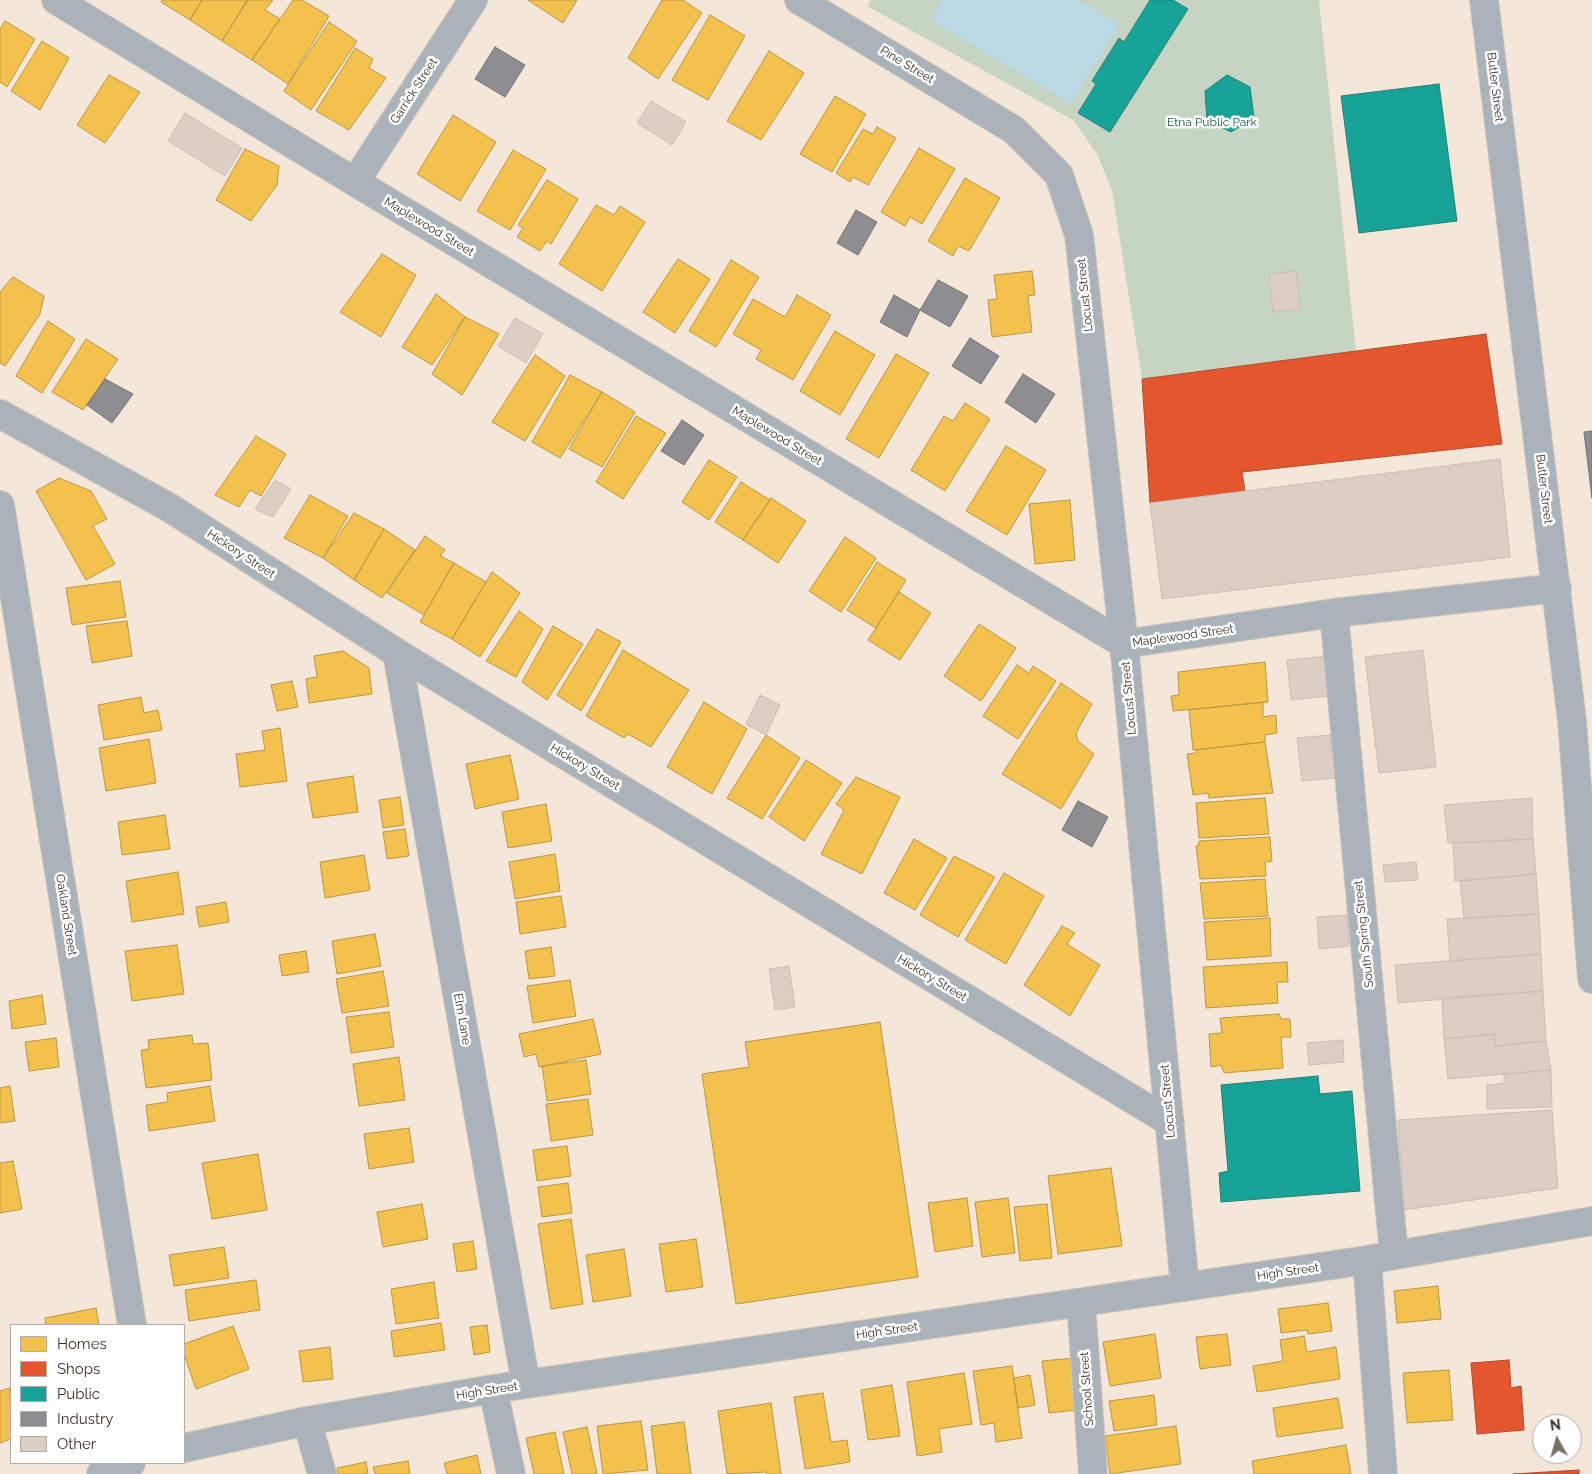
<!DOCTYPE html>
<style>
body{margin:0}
#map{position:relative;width:1592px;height:1474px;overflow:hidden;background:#f4e7da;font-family:Raleway,sans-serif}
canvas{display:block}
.legend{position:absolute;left:10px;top:1324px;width:175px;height:140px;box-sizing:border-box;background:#fff;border:1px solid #b0aca8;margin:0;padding:6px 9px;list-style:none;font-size:15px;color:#3a3025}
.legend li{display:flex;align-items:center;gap:10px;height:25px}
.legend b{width:25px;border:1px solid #b0aca8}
.north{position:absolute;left:1532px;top:1414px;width:50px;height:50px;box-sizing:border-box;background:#fff;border:1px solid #b0aca8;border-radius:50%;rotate:353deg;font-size:14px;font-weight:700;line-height:20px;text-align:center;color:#3a3025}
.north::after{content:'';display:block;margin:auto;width:18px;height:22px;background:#7b7064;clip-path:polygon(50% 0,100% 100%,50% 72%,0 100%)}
</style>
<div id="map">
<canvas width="1592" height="1474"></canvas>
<ul class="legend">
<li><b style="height:14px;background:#f2c14e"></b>Homes</li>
<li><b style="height:14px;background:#e4572e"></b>Shops</li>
<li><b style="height:14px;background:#17a398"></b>Public</li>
<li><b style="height:14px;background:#8d8d92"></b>Industry</li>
<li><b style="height:14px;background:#ddcec5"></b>Other</li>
</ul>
<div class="north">N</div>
</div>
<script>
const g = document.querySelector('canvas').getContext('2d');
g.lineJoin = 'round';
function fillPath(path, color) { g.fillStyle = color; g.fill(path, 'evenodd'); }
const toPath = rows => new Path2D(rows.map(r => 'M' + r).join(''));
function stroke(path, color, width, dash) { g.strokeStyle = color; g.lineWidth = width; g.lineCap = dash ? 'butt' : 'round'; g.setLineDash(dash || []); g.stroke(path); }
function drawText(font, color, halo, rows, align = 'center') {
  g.font = font + ' Raleway,sans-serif'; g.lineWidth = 5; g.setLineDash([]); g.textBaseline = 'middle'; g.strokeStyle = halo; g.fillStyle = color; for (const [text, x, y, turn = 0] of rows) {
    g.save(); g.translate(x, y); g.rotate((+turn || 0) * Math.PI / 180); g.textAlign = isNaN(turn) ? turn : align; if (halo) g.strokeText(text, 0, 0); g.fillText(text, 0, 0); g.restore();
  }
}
const green = toPath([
 [871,0,1319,0,1356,351,1142,379,1112,190,1097,154,1073,120,867,6]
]);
const water = toPath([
 [943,0,1078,0,1119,24,1071,104,931,20]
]);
const homes = toPath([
 [162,0,202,0,190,20,161,2,162,0],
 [202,0,247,0,222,41,190,20,202,0],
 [248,0,273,0,265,10,280,19,252,60,222,41,248,0],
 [293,0,302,0,329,16,288,84,252,60,293,0],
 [528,0,577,0,563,23,528,0],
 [662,0,683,0,702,13,658,79,628,58,662,0],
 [710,15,745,36,708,100,672,80,710,15],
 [5,21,35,39,7,87,0,82,0,29,5,21],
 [329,22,357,41,311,110,284,91,329,22],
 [42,41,69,58,40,110,11,91,42,41],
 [355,48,373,59,369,68,386,78,349,130,316,111,355,48],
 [769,51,804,73,761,140,727,121,769,51],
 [109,75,140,92,105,143,77,125,109,75],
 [835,96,866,114,832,172,800,154,835,96],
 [453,115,496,142,460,201,417,174,453,115],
 [877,127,896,138,868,185,853,177,850,182,836,173,863,129,873,134,877,127],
 [919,148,955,169,922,224,910,217,905,226,881,212,919,148],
 [245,149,279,166,277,185,251,221,216,200,245,149],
 [513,150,546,169,510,230,477,211,513,150],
 [965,178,1000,198,969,251,958,246,953,256,928,241,965,178],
 [547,180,578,199,551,244,547,241,540,251,517,237,523,228,518,225,547,180],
 [596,205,614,215,620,206,645,222,602,291,559,264,596,205],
 [382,254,416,275,381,337,340,312,382,254],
 [678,259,710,279,675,333,643,312,678,259],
 [731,260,759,277,716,347,689,331,731,260],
 [1032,271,1035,295,1028,296,1032,332,992,337,988,300,997,299,994,275,1032,271],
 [13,277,44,296,40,314,5,366,0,363,0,292,13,277],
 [436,294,465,317,432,365,402,347,436,294],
 [797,295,831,315,793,380,756,359,761,350,733,334,753,299,785,317,797,295],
 [465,317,499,334,462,395,432,374,465,317],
 [48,321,75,339,42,393,16,376,48,321],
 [835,331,875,355,840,415,800,391,835,331],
 [86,339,118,359,83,410,52,392,86,339],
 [896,354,929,373,879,458,846,439,896,354],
 [535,355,565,376,525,441,492,422,535,355],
 [570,375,602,392,560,458,532,442,570,375],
 [602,392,635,412,602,467,569,449,602,392],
 [965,403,990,419,945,491,911,470,944,416,953,421,965,403],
 [636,416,666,433,623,499,596,482,636,416],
 [256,436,286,454,261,496,250,490,239,507,215,495,256,436],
 [1006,446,1046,470,1007,535,966,511,1006,446],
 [709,460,737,477,709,520,682,502,709,460],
 [59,478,91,491,107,519,93,526,115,564,86,580,36,491,59,478],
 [741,482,770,500,743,540,715,522,741,482],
 [310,495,348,516,323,558,284,538,310,495],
 [771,498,806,521,778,563,743,540,771,498],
 [1070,500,1075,560,1035,564,1029,504,1070,500],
 [354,513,384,529,354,580,323,558,354,513],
 [384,529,415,550,382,598,354,580,384,529],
 [425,536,445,550,440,556,454,563,424,615,387,593,425,536],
 [845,537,876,558,841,612,809,591,845,537],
 [877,562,906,580,876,628,847,610,877,562],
 [454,563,486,582,452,639,420,622,454,563],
 [492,572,520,593,480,657,452,639,492,572],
 [120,581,126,617,72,625,66,588,120,581],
 [899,592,931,613,900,660,868,640,899,592],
 [519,611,543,629,516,677,486,661,519,611],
 [127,621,132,656,92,663,86,626,127,621],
 [979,624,1016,648,981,701,944,676,979,624],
 [553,626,583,644,547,700,522,682,553,626],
 [597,629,621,642,581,711,557,695,597,629],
 [623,650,689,690,651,747,628,734,624,738,586,716,623,650],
 [343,651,369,668,372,694,309,703,306,679,317,677,314,656,343,651],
 [1265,662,1268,702,1173,711,1171,696,1179,695,1178,672,1265,662],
 [1017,665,1029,673,1033,666,1056,681,1018,739,983,716,1017,665],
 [292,681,298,707,277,711,271,685,292,681],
 [1061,683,1092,704,1076,733,1078,741,1094,754,1061,809,1002,774,1061,683],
 [141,697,144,713,158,710,162,730,104,740,98,705,141,697],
 [704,702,747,729,712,794,667,767,704,702],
 [1263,702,1263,717,1276,715,1277,733,1265,735,1265,742,1193,750,1189,710,1263,702],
 [280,728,287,781,240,787,236,754,265,750,262,731,280,728],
 [766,735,800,758,762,819,727,798,766,735],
 [149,739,156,783,106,791,99,748,149,739],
 [1265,742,1273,793,1209,798,1208,793,1193,795,1187,754,1196,753,1196,750,1265,742],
 [510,755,519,799,475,809,466,764,510,755],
 [806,760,842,783,804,841,769,817,806,760],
 [353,776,358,812,313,818,307,783,353,776],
 [856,777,900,797,862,874,821,854,844,810,836,804,856,777],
 [400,797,404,825,383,828,379,800,400,797],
 [1265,798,1269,834,1199,838,1196,803,1265,798],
 [546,804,552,841,508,848,502,812,546,804],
 [165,815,170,849,122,855,118,822,165,815],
 [405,829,409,856,387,859,383,832,405,829],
 [1270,837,1272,861,1265,862,1266,876,1200,879,1196,846,1199,845,1199,841,1270,837],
 [914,839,947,858,915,910,884,893,914,839],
 [555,854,560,891,515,899,509,862,555,854],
 [364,855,370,890,325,898,320,862,364,855],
 [954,856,995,877,958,937,920,915,954,856],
 [178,872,184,914,132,922,126,881,178,872],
 [1004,873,1044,896,1006,964,965,940,1004,873],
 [1265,879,1268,916,1204,919,1200,883,1265,879],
 [561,896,566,927,520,934,516,902,561,896],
 [226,902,229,922,199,927,196,907,226,902],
 [1270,918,1271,956,1207,960,1204,922,1270,918],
 [1062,926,1075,933,1067,944,1100,965,1070,1016,1024,985,1062,926],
 [375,934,381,966,337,974,332,941,375,934],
 [177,945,184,994,132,1001,125,951,177,945],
 [551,947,555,976,529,979,525,951,551,947],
 [306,951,309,972,282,976,279,955,306,951],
 [1287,962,1288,982,1277,982,1278,1003,1206,1008,1203,967,1287,962],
 [383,971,389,1006,342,1013,336,979,383,971],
 [570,980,576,1016,533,1023,527,986,570,980],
 [42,995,46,1024,12,1029,9,1001,42,995],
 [389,1012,394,1047,351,1053,346,1017,389,1012],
 [1279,1014,1281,1019,1290,1019,1291,1037,1281,1037,1283,1068,1224,1073,1221,1065,1211,1067,1209,1034,1222,1033,1220,1018,1279,1014],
 [593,1019,601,1054,539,1067,536,1054,524,1057,519,1034,593,1019],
 [880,1022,918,1277,736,1304,702,1074,749,1067,745,1042,880,1022],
 [192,1035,193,1044,208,1043,212,1080,146,1088,141,1050,149,1049,148,1040,192,1035],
 [56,1038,59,1067,29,1071,25,1042,56,1038],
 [399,1057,405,1100,359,1106,353,1064,399,1057],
 [586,1060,591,1094,547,1101,542,1066,586,1060],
 [10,1086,15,1121,0,1123,0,1088,10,1086],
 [210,1086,215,1121,149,1131,146,1105,168,1102,167,1093,210,1086],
 [588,1099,593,1135,551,1141,546,1104,588,1099],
 [409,1128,414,1162,369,1169,364,1134,409,1128],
 [567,1146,571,1176,537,1181,533,1150,567,1146],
 [258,1154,267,1210,212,1219,202,1163,258,1154],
 [13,1161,22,1209,0,1213,0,1163,13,1161],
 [1111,1168,1122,1246,1058,1254,1048,1176,1111,1168],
 [568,1183,572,1213,542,1217,538,1187,568,1183],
 [967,1198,973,1246,935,1252,928,1203,967,1198],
 [1008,1198,1015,1253,982,1257,975,1202,1008,1198],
 [422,1204,428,1239,383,1247,377,1212,422,1204],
 [1047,1204,1052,1258,1020,1261,1014,1207,1047,1204],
 [571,1219,583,1304,551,1309,538,1224,571,1219],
 [696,1239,703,1287,666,1292,659,1244,696,1239],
 [473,1241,477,1269,457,1272,453,1244,473,1241],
 [224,1247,229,1278,174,1286,169,1255,224,1247],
 [624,1249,631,1296,593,1302,586,1255,624,1249],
 [256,1280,260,1310,189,1321,185,1290,256,1280],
 [434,1282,439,1318,396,1324,391,1289,434,1282],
 [1438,1286,1441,1319,1397,1323,1394,1291,1438,1286],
 [1328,1303,1332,1331,1308,1334,1307,1330,1281,1333,1278,1309,1328,1303],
 [96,1308,99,1325,46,1325,45,1318,96,1308],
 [441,1323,445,1350,394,1357,391,1331,441,1323],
 [487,1325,490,1352,474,1355,470,1327,487,1325],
 [233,1326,249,1369,196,1389,184,1354,184,1344,233,1326],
 [1155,1334,1161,1378,1110,1386,1103,1342,1155,1334],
 [1227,1334,1231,1365,1200,1369,1196,1337,1227,1334],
 [1304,1336,1307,1352,1336,1347,1340,1379,1257,1392,1253,1366,1283,1361,1280,1340,1304,1336],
 [330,1347,333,1379,303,1382,299,1351,330,1347],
 [1074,1358,1077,1410,1049,1413,1042,1361,1074,1358],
 [1012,1366,1022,1438,996,1442,994,1423,981,1425,973,1371,1012,1366],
 [1449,1370,1453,1420,1407,1423,1403,1373,1449,1370],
 [964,1373,972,1424,939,1429,942,1452,917,1456,907,1382,964,1373],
 [1030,1375,1035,1405,1018,1408,1014,1378,1030,1375],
 [892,1385,900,1436,868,1440,861,1390,892,1385],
 [10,1388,11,1439,0,1443,0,1391,10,1388],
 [823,1393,831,1442,847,1440,850,1462,805,1469,794,1397,823,1393],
 [1154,1395,1157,1425,1114,1431,1109,1401,1154,1395],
 [1338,1398,1343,1428,1277,1437,1273,1408,1338,1398],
 [771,1403,781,1474,766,1474,766,1472,727,1474,718,1411,771,1403],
 [641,1421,648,1470,603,1474,597,1426,641,1421],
 [684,1422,691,1474,657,1474,651,1426,684,1422],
 [1176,1426,1181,1464,1110,1474,1105,1436,1176,1426],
 [587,1427,597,1474,572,1474,563,1432,587,1427],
 [555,1432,564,1474,534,1474,526,1438,555,1432],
 [1346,1445,1351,1474,1254,1474,1252,1461,1346,1445],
 [477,1455,481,1474,447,1474,444,1463,477,1455],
 [408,1461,410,1474,375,1474,373,1467,408,1461],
 [366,1462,368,1474,338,1474,337,1468,366,1462]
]);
const shops = toPath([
 [1486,334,1502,444,1242,472,1245,491,1150,503,1142,379,1486,334],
 [1509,1360,1511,1388,1521,1386,1524,1430,1477,1434,1471,1363,1509,1360],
 [1579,1470,1579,1474,1513,1474,1579,1470]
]);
const public = toPath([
 [1150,0,1173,0,1188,9,1110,132,1078,113,1096,84,1092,81,1119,38,1124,42,1150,0],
 [1227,75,1250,87,1254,118,1231,132,1207,120,1205,91,1227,75],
 [1439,84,1457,221,1359,233,1341,96,1439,84],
 [1318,1076,1320,1094,1352,1091,1360,1191,1221,1202,1219,1173,1228,1171,1221,1085,1318,1076]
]);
const industry = toPath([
 [495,47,525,65,505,97,475,79,495,47],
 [856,210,877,222,858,255,837,243,856,210],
 [938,280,968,296,950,327,920,310,938,280],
 [894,295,920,310,907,337,880,322,894,295],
 [970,338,999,356,981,384,952,366,970,338],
 [1023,374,1055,394,1036,423,1005,402,1023,374],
 [105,379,133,394,112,423,87,405,105,379],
 [682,420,704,435,684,465,661,451,682,420],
 [1592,431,1592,498,1584,432,1592,431],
 [1078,801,1108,817,1092,847,1062,830,1078,801]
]);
const building = toPath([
 [651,101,686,122,672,145,637,123,651,101],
 [185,113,242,148,225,176,168,141,185,113],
 [1296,271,1301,309,1273,312,1269,274,1296,271],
 [515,318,543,334,526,363,498,346,515,318],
 [1500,459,1510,557,1162,599,1150,503,1500,459],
 [275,480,291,489,273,517,255,509,275,480],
 [1423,650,1436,767,1379,773,1365,657,1423,650],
 [1329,656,1331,696,1291,700,1287,660,1329,656],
 [760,695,780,705,766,735,746,724,760,695],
 [1330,735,1335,778,1302,781,1297,738,1330,735],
 [1532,798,1533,839,1448,843,1444,805,1532,798],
 [1533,839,1536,874,1455,881,1453,843,1533,839],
 [1416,862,1418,880,1385,882,1383,865,1416,862],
 [1536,874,1539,914,1464,918,1460,881,1536,874],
 [1539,914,1541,954,1450,961,1447,919,1539,914],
 [1347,915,1349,946,1319,949,1317,917,1347,915],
 [1541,954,1543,991,1398,1003,1395,965,1541,954],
 [789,966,795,1007,775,1010,769,969,789,966],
 [1543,991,1546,1041,1495,1046,1494,1034,1444,1039,1442,998,1543,991],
 [1494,1034,1495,1046,1546,1041,1551,1070,1448,1079,1444,1039,1494,1034],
 [1343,1040,1344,1062,1309,1065,1307,1043,1343,1040],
 [1551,1070,1552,1107,1487,1109,1487,1085,1504,1083,1504,1074,1551,1070],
 [1552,1110,1558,1188,1404,1210,1398,1120,1552,1110]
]);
const minor = toPath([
 [56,0,355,182,1124,644,1334,613,1557,588],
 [799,0,1014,130,1059,175,1079,235,1124,644,1185,1287],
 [1484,0,1572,721,1592,979],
 [355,182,473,0],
 [0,414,170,508,397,653,1170,1122],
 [0,505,132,1325],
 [1334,613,1394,1255],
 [397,653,526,1384],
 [1367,1260,1383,1474],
 [1081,1303,1093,1474],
 [493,1389,511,1474],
 [307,1421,322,1474],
 [184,1448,307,1421,493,1389,1367,1260,1592,1221],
 [101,1474,131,1463]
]);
const streetNames = [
 ["Pine Street",907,65,31],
 ["Butler Street",1495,87,83],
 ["Garrick Street",414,91,-57],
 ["Maplewood Street",429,227,31],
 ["Locust Street",1085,295,-96],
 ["Maplewood Street",777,436,31],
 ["Butler Street",1544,489,83],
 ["Hickory Street",241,554,33],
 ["Maplewood Street",1183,636,-8],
 ["Locust Street",1129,698,-95],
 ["Hickory Street",585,767,31],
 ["Oakland Street",66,915,81],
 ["South Spring Street",1364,934,-96],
 ["Hickory Street",932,978,31],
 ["Elm Lane",462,1019,80],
 ["Locust Street",1168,1101,-95],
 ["High Street",1288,1272,-8],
 ["High Street",887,1331,-8],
 ["School Street",1087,1389,-94],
 ["High Street",487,1391,-9]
];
const parkNames = [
 ["Etna Public Park",1212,122]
];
fillPath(green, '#c6d4c3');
fillPath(water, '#bbdae5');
fillPath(homes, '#f2c14e');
stroke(homes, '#bb9642', 1);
fillPath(shops, '#e4572e');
stroke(shops, '#b14b2b', 1);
fillPath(public, '#17a398');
stroke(public, '#228076', 1);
fillPath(industry, '#8d8d92');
stroke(industry, '#747171', 1);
fillPath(building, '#ddcec5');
stroke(building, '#c9bcb4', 1);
stroke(minor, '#d0c6bc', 30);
stroke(minor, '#a9b3b9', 28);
drawText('12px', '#3a3025', '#fff', streetNames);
drawText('12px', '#136141', '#fff', parkNames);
</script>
